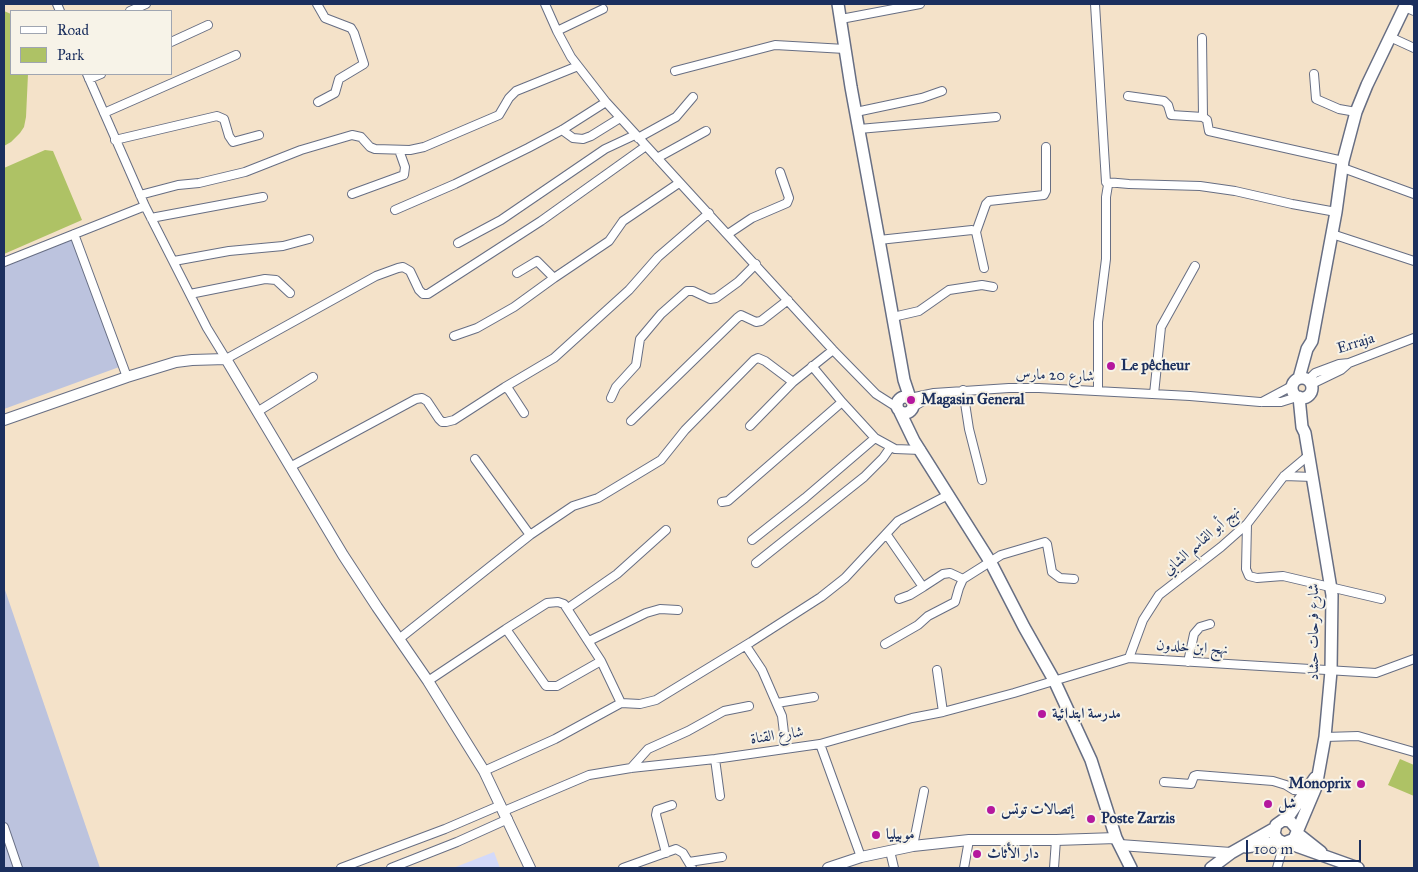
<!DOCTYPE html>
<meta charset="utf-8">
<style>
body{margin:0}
#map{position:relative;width:1418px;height:872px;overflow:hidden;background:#f4e2c9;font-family:"IM FELL Great Primer",serif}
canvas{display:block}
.frame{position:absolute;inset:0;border:5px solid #1b2f5e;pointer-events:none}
.legend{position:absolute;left:10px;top:10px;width:162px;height:65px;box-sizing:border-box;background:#f7f3e8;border:1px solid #9fa5b1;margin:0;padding:6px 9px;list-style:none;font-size:15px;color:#1b2f5e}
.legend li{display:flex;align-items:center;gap:10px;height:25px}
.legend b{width:25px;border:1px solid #9fa5b1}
.scale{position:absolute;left:1246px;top:840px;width:115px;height:22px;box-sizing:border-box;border:2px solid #1b2f5e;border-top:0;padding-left:6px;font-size:15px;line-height:18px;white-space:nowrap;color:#1b2f5e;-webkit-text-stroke:4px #f7f3e8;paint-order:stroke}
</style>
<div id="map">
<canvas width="1418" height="872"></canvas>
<div class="frame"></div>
<ul class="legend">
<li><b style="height:6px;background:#fff"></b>Road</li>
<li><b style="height:14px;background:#aec265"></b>Park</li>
</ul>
<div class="scale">100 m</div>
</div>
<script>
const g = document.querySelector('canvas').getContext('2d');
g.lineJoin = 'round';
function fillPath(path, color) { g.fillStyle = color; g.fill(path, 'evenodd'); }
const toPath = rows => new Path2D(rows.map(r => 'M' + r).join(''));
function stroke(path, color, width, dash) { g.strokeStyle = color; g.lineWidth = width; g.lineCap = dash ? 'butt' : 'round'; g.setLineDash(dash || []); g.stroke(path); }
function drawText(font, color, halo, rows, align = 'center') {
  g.font = font + ' "IM FELL Great Primer",Amiri,serif'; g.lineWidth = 4; g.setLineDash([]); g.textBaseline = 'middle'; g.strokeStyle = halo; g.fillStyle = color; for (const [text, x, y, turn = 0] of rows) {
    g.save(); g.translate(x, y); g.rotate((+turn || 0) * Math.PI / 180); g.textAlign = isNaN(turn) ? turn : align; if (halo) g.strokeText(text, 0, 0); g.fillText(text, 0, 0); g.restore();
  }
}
const built = toPath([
 [494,852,500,868,453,868]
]);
const industrial = toPath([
 [73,235,122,366,4,409,4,264],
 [4,587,100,868,4,868]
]);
const green = toPath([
 [4,11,11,14,10,46,11,46,11,74,28,74,26,117,24,127,20,133,11,142,4,146],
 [45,150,53,151,82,220,4,254,4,168],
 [1400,759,1414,765,1414,796,1388,785]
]);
const minor = toPath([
 [57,4,60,11],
 [317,4,325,18,351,28,354,33,364,64,339,79,335,93,318,102],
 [545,4,557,31,571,57,606,102,833,350,876,394,898,408],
 [1095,4,1106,182,1129,184,1200,186,1235,191,1292,204,1336,212],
 [1405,7,1414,11],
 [130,11,146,4],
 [841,19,920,4],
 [557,31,603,9],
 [1390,37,1414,48],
 [1202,38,1203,117,1207,120,1209,131,1343,161],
 [171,42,208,25],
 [675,71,775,45,845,49],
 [87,74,145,206,207,328,226,359,376,276,398,268,403,267,410,271,419,290,423,294,428,294,541,221,646,146],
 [1314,74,1316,99,1339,109,1356,112],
 [89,79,101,74],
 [1128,96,1164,101,1168,105,1171,115,1203,117],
 [856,112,922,98,942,91],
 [104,113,236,55],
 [859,129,996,117],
 [562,130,573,138,583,139,591,136,620,118],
 [638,138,676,117,693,97],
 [115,140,217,116,224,119,229,136,233,142,259,135],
 [657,158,706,131],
 [1343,168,1414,194],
 [352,194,404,175,405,167,399,150],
 [140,195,178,185,199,183,245,172,301,150,352,135,361,137,370,147,375,149,410,150,424,147,499,115,509,98,516,91,578,66],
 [395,210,455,184,528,148,562,130,606,102],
 [151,218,263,197],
 [976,232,986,204,989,201,1044,195,1046,191,1046,147],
 [74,234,127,377],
 [728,234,752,218,787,203,789,198,780,172],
 [1332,234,1414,261],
 [879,240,972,230,976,232,984,268],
 [458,243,501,220,605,149,635,135],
 [174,261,229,251,283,246,309,239],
 [4,262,145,206],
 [517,273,537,261,554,278],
 [190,294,265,279,276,280,290,293],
 [893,317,919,311,949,290,982,285,993,287],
 [454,336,477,328,514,307,554,278,609,241,623,221,679,183],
 [1308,380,1315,373,1339,364,1349,363,1414,338],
 [1312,384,1341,370,1349,363],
 [505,387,554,358,629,290,658,257,709,213],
 [963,390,969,429,982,480],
 [1098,391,1098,322,1106,259,1106,197,1108,185,1106,182],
 [1154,394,1161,327,1195,266],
 [611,398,616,387,636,365,640,339,661,314,687,291,693,291,710,299,716,298,738,282,756,264],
 [910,398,934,393,1009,388,1039,388,1190,396,1260,402,1281,402,1297,397],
 [1262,402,1292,386],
 [913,407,934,395],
 [257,412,313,377],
 [631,421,737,318,741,315,756,322,761,321,788,300],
 [750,426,793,382],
 [875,438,895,449,921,450],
 [475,459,530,535,573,506,598,498,661,460,685,430,754,360,758,358,765,361,793,382,833,350],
 [290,467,416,399,422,398,427,401,439,419,442,422,446,422,454,420,505,387,509,390,524,413],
 [1284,476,1313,477],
 [722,502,728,501,842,402,812,366],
 [1247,524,1246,569,1249,576,1257,578,1283,576,1381,599],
 [887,535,923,587,943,574,950,573,963,579],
 [752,540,805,498,875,438,842,402],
 [756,563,864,477,883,458,890,448],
 [899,599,910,595,923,587],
 [568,608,617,574,666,530],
 [399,639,530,535],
 [589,641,646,613,660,609,678,610],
 [885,644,918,625,928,616,955,602,959,588,963,579,1001,555,1045,542,1047,544,1052,572,1060,578,1074,579],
 [746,646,762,670,782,716,784,733,783,749],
 [1129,658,1143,620,1159,595,1221,547,1247,524,1284,476,1309,455],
 [1188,662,1194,634,1200,627,1210,624],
 [937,670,943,712],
 [428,681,506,629],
 [621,703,640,704,656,700,751,642,821,597,845,578,898,521,948,495],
 [777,703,814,697],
 [1325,737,1358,736,1414,752],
 [820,744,861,857],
 [715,759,720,796],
 [631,768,648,749,688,731,724,711,749,706],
 [484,771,555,739,621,703,601,661,564,604,558,602,547,603,506,629,546,686,557,686,601,661],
 [1164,782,1191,784,1194,776,1197,775,1273,781,1286,785,1294,790,1305,791],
 [504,811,589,775,631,768,715,759,820,744,912,718,943,712,1014,693,1129,658,1376,673,1414,659],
 [4,827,18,868],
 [913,846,924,791],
 [890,851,894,868],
 [666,853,656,815,657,810,672,805],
 [689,862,722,857],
 [341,868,445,829,501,805],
 [391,868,457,842,508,819],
 [623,868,676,849,683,853,692,868],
 [964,868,969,840],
 [1054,868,1056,840],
 [1277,868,1284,843]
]);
const tertiary = toPath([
 [4,420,127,377,176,362,192,360,226,359,343,555,377,607,428,681,484,771,530,868],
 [1120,845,1231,853],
 [828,868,861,857,913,846,969,840,1056,840,1116,838]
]);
const secondary = toPath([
 [838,4,851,87,879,240,904,380,910,398],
 '1292 388a10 10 0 1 1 20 0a10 10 0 1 1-20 0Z',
 [1299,378,1307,349,1312,341,1336,212,1343,161,1356,112,1367,85,1406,4],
 '897 405a8 8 0 1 1 16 0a8 8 0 1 1-16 0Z',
 [900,412,914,441,991,563,1024,627,1054,680,1091,760,1116,838,1131,868],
 [1286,820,1315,778],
 [1297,829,1290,821,1283,820,1276,825,1274,834,1278,840,1284,843,1294,839,1316,787,1325,737,1331,671,1332,595,1305,433,1302,427,1299,397],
 [1297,833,1321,852],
 [1288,843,1358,868],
 [1246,847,1280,842],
 [1211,868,1231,853,1275,828]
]);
const markers = [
 [1111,366,5,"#b5179e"],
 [911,400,5,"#b5179e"],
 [1042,714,5,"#b5179e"],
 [1361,784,5,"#b5179e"],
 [1268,804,5,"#b5179e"],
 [991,810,5,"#b5179e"],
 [1091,819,5,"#b5179e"],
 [876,835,5,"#b5179e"],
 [977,854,5,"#b5179e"]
];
const streetNames = [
 ["Erraja",1356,344,-17],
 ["شارع 20 مارس",1055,376,2],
 ["نهج أبو القاسم الشابي",1202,541,-41],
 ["شارع فرحات حشاد",1314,632,-90],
 ["نهج ابن خلدون",1192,648,4],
 ["شارع القناة",777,736,-8]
];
const poiNames = [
 ["Le pêcheur",1121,366],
 ["Magasin General",921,400],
 ["مدرسة ابتدائية",1052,714],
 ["Monoprix",1351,784,"right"],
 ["شل",1278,804],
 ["إتصالات توتس",1001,810],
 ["Poste Zarzis",1101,819],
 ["موبيليا",886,835],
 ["دار الأثاث",987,854]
];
fillPath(built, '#d3d9f9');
fillPath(industrial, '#bcc3de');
fillPath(green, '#aec265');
stroke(minor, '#676e83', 10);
stroke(tertiary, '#676e83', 12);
stroke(secondary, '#676e83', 14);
stroke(minor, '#fff', 8);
stroke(tertiary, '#fff', 10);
stroke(secondary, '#fff', 11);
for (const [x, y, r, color] of markers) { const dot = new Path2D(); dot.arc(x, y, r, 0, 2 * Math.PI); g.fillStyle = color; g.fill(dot); stroke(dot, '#f7f3e8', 2); }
drawText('15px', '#1b2f5e', '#f7f3e8', streetNames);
drawText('bold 15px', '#1b2f5e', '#f7f3e8', poiNames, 'left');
</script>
